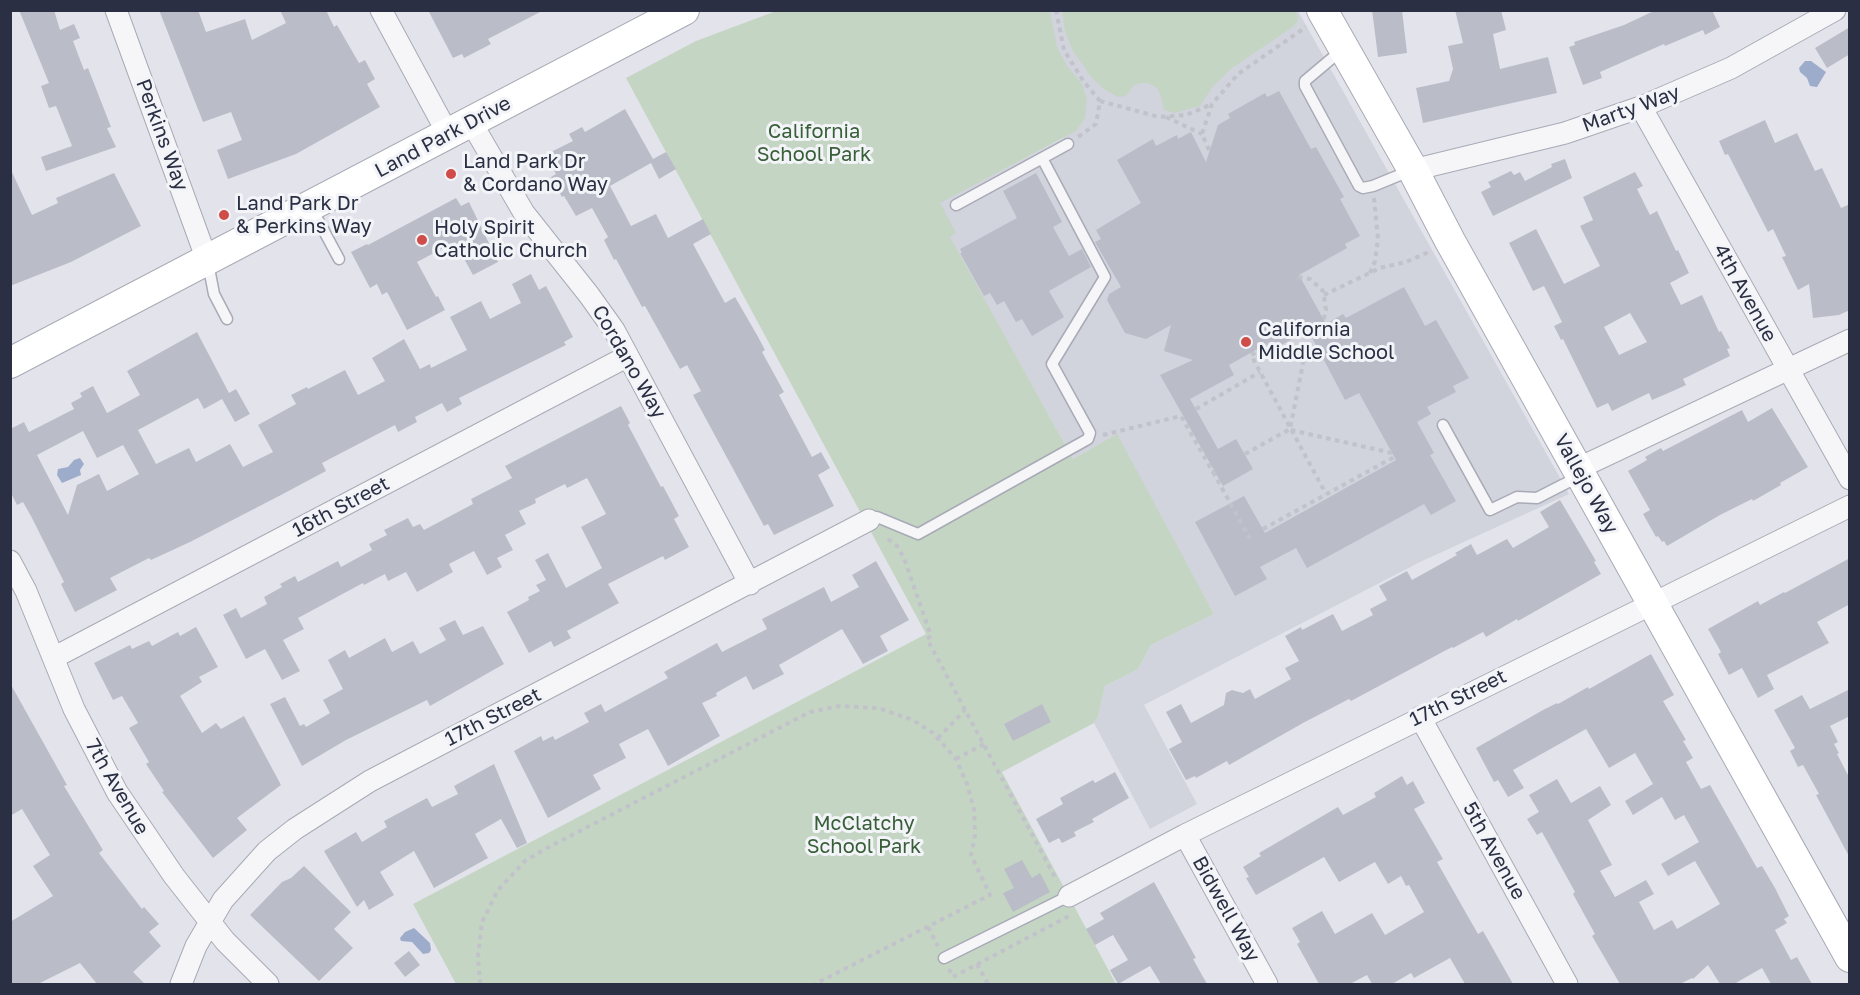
<!DOCTYPE html>
<style>
body{margin:0}
#map{position:relative;width:1860px;height:995px;overflow:hidden;background:#e3e4eb;font-family:"Golos Text",sans-serif}
canvas{display:block}
.frame{position:absolute;inset:0;border:12px solid #2a2f43;pointer-events:none}
</style>
<div id="map">
<canvas width="1860" height="995"></canvas>
<div class="frame"></div>
</div>
<script>
const g = document.querySelector('canvas').getContext('2d');
g.lineJoin = 'round';
function fillPath(path, color) { g.fillStyle = color; g.fill(path, 'evenodd'); }
const toPath = rows => new Path2D(rows.map(r => 'M' + r).join(''));
function stroke(path, color, width, dash) { g.strokeStyle = color; g.lineWidth = width; g.lineCap = dash ? 'butt' : 'round'; g.setLineDash(dash || []); g.stroke(path); }
function drawText(font, color, halo, rows, align = 'center') {
  g.font = font + ' "Golos Text",sans-serif'; g.lineWidth = 6; g.setLineDash([]); g.textBaseline = 'middle'; g.strokeStyle = halo; g.fillStyle = color; for (const [text, x, y, turn = 0] of rows) {
    g.save(); g.translate(x, y); g.rotate((+turn || 0) * Math.PI / 180); g.textAlign = isNaN(turn) ? turn : align; if (halo) g.strokeText(text, 0, 0); g.fillText(text, 0, 0); g.restore();
  }
}
const built = toPath([
 [993,11,1298,11,1569,494,1420,562,1144,705,1197,804,1150,829,1094,723,1098,717,1105,686,1138,669,1151,645,1214,614,1116,435,1073,459,932,206,1064,138]
]);
const green = toPath([
 [1294,10,1299,18,1294,26,1232,68,1213,86,1200,106,1174,113,1164,110,1160,94,1157,88,1148,83,1140,83,1134,85,1126,96,1118,97,1104,89,1092,78,1073,51,1065,31,1062,11],
 [776,11,1050,11,1057,47,1067,66,1082,84,1087,99,1085,118,1076,131,940,203,956,233,950,237,1073,459,1117,434,1214,614,1151,645,1138,669,1105,686,1098,717,1094,723,1002,772,1116,984,456,984,413,904,926,634,626,78,696,41]
]);
const water = toPath([
 [1805,61,1811,61,1826,72,1817,87,1810,86,1807,78,1800,72,1799,68],
 [80,458,84,464,80,470,81,475,62,483,57,475,58,469,68,467,74,460],
 [414,928,430,943,431,950,429,953,423,954,412,942,401,941,400,938,405,932]
]);
const building = toPath([
 [19,10,54,10,60,30,74,24,80,38,73,41,84,70,88,68,111,127,107,128,116,147,46,171,41,157,72,146,56,106,49,108,41,86,49,83],
 [159,10,198,10,206,32,245,19,252,40,286,23,280,10,326,10,334,27,337,25,359,63,365,60,375,79,367,84,380,107,296,154,228,179,217,150,242,140,231,112,203,122],
 [428,10,544,10,488,39,491,44,464,58,462,54,453,58],
 [1372,10,1402,10,1407,53,1378,57],
 [1455,10,1501,10,1506,30,1493,34,1500,69,1548,57,1557,93,1423,123,1416,88,1449,81,1453,69,1448,46,1463,43],
 [1656,10,1712,10,1720,27,1705,35,1703,30,1665,46,1664,44,1600,72,1602,78,1583,85,1569,47,1575,45,1574,42,1624,25],
 [1850,27,1850,54,1827,68,1815,48],
 [1279,91,1311,149,1316,147,1344,197,1340,199,1360,236,1345,244,1347,248,1299,275,1326,324,1343,314,1346,318,1404,287,1425,326,1436,320,1469,378,1453,386,1456,392,1427,407,1431,414,1417,422,1434,453,1430,455,1456,501,1431,515,1424,504,1307,568,1296,548,1260,567,1267,579,1235,596,1195,522,1244,496,1265,533,1396,460,1359,393,1345,400,1308,330,1274,349,1270,342,1229,365,1234,375,1190,399,1218,449,1236,439,1253,469,1223,486,1160,375,1193,360,1164,351,1171,325,1146,339,1125,333,1107,300,1109,294,1121,287,1095,242,1101,239,1096,230,1141,203,1117,160,1153,139,1156,146,1177,135,1178,139,1191,132,1206,162,1218,125,1230,118,1228,114,1265,93,1267,97],
 [625,109,653,159,666,152,676,169,659,179,651,163,610,186,631,226,656,214,668,238,703,219,711,234,693,244,725,303,735,297,757,335,765,350,762,352,784,392,779,395,812,457,821,452,830,468,818,475,834,506,774,535,768,524,764,526,693,395,701,391,687,365,680,369,645,306,642,307,616,259,614,260,604,240,608,237,592,208,576,216,564,196,562,197,551,177,556,174,545,155,573,141,569,134,582,127,585,132],
 [1765,120,1775,143,1797,133,1815,171,1822,168,1841,208,1850,204,1850,310,1839,315,1813,318,1809,284,1798,290,1782,257,1786,256,1773,229,1768,232,1728,154,1725,155,1719,141],
 [1565,159,1572,178,1493,216,1481,192,1491,187,1488,182,1511,171,1514,175,1520,172,1525,181,1552,167,1551,164],
 [10,168,32,215,58,203,56,198,114,173,141,226,71,262,10,286],
 [1635,172,1643,186,1637,189,1650,215,1657,211,1676,251,1678,250,1689,273,1670,283,1681,305,1702,295,1719,332,1721,331,1730,348,1727,349,1730,356,1683,379,1686,385,1673,391,1652,400,1649,393,1612,411,1608,403,1597,408,1563,339,1561,340,1554,326,1562,322,1544,286,1533,291,1509,243,1536,229,1564,284,1600,266,1580,226,1593,220,1583,197],
 [1630,313,1647,342,1619,355,1604,327],
 [1036,173,1062,222,1053,227,1069,256,1082,249,1091,267,1049,291,1064,317,1032,336,1022,319,1016,322,1004,301,997,305,990,293,984,296,960,253,962,253,960,249,1017,218,1003,191],
 [456,198,461,206,469,202,498,262,473,275,455,242,417,262,436,297,438,296,445,310,407,330,387,292,382,295,377,284,370,288,351,252,367,244,368,245],
 [531,274,539,290,546,286,573,337,564,342,566,345,459,398,462,404,447,412,442,403,415,417,417,422,398,432,395,425,322,463,326,471,281,495,190,542,151,560,149,558,110,578,117,590,75,612,61,584,64,582,32,518,23,502,17,505,10,491,10,429,24,422,29,432,74,409,71,403,82,397,80,393,93,386,107,413,140,395,127,371,197,332,229,393,236,389,250,414,235,422,222,399,204,409,198,398,138,430,156,464,189,448,196,462,230,444,243,467,273,452,258,425,296,404,291,395,307,387,308,389,345,370,358,395,385,381,372,358,404,339,420,369,430,364,431,368,467,350,450,317,481,301,490,319,521,303,512,284],
 [83,431,97,458,123,445,139,474,107,491,99,474,77,485,68,515,37,455],
 [621,406,630,423,628,425,661,487,663,486,679,516,674,519,689,547,665,560,663,556,608,584,619,603,567,631,571,638,554,647,551,641,529,653,507,612,529,600,528,597,540,591,536,585,546,580,535,560,548,553,566,588,602,568,581,527,606,514,587,478,567,488,565,484,535,499,536,503,519,511,526,524,505,535,513,550,497,558,502,567,487,575,474,551,449,564,453,572,417,592,406,572,388,581,385,574,364,585,363,583,298,618,304,629,283,640,300,671,282,680,265,649,246,659,223,615,236,608,241,618,267,604,264,597,282,587,280,584,295,576,298,582,338,561,341,567,372,550,369,544,387,535,384,530,408,518,413,527,420,524,424,530,473,504,471,499,512,478,505,466],
 [1772,408,1808,467,1780,483,1781,485,1753,501,1752,499,1720,515,1667,546,1664,541,1662,542,1658,536,1656,537,1643,514,1650,510,1628,471,1647,460,1645,457,1661,448,1663,451,1742,410,1748,422],
 [1560,500,1596,561,1594,562,1601,574,1518,621,1517,619,1486,637,1483,632,1453,648,1452,647,1351,701,1349,699,1303,723,1229,765,1227,761,1196,778,1195,776,1186,780,1169,749,1182,742,1166,712,1181,704,1191,723,1224,705,1226,693,1232,690,1243,693,1250,689,1255,699,1291,679,1285,668,1299,661,1285,636,1301,627,1302,630,1333,614,1342,631,1373,615,1370,609,1387,600,1379,586,1407,571,1412,580,1457,555,1455,553,1471,544,1477,555,1507,539,1513,548,1549,527,1540,512],
 [1850,558,1850,604,1817,622,1829,643,1767,675,1774,689,1758,698,1742,668,1729,675,1718,654,1721,652,1708,629,1758,601,1760,605,1784,592,1785,593],
 [876,561,909,620,880,636,888,651,863,664,842,629,779,665,784,674,753,690,746,676,716,693,717,696,702,703,720,736,668,766,648,729,619,744,626,758,593,775,601,789,548,818,514,751,541,736,543,741,553,736,555,740,589,722,584,713,601,704,605,712,668,678,664,672,717,643,722,652,767,629,762,619,824,587,831,602,859,587,852,575],
 [455,620,463,635,483,626,504,664,430,706,427,700,346,740,302,766,270,704,285,697,300,726,304,724,306,727,330,713,323,700,343,689,328,660,345,650,349,658,385,638,392,652,413,641,420,654,446,640,439,628],
 [196,627,218,667,199,677,202,682,180,696,202,733,216,723,221,729,244,716,281,785,237,818,247,830,213,858,162,792,164,791,146,764,149,762,129,728,138,723,122,696,113,700,94,663,130,645,132,649,149,641,152,646,178,632,180,636],
 [1651,654,1674,695,1663,701,1686,740,1683,741,1693,758,1686,762,1701,789,1710,785,1757,868,1762,866,1775,888,1789,916,1784,919,1787,923,1775,930,1791,960,1797,957,1812,984,1771,984,1762,968,1734,984,1720,984,1708,965,1693,979,1692,978,1680,984,1620,984,1592,936,1595,934,1573,894,1575,892,1542,832,1537,835,1527,819,1539,812,1529,795,1557,779,1571,803,1600,786,1611,805,1588,820,1612,865,1600,871,1615,897,1646,880,1654,894,1639,902,1654,930,1672,920,1677,929,1720,904,1695,861,1668,876,1661,864,1699,842,1684,815,1675,820,1662,797,1633,815,1625,801,1653,784,1635,753,1609,768,1586,729,1513,770,1524,788,1508,797,1498,780,1494,782,1476,748,1543,710,1557,703,1558,704,1588,687,1589,689],
 [10,683,67,785,64,786,103,850,99,853,142,909,144,907,159,924,149,932,161,946,133,972,145,984,97,984,80,963,38,984,10,984,10,922,53,896,33,866,50,855,22,809,10,816],
 [1850,689,1850,716,1830,726,1838,742,1834,744,1839,753,1837,754,1850,779,1850,858,1816,795,1819,794,1803,765,1798,767,1790,751,1795,748,1774,710,1802,695,1810,709],
 [1042,704,1051,722,1013,741,1004,724],
 [494,764,527,843,517,848,501,819,475,834,488,858,434,888,414,851,380,872,394,895,369,910,364,900,357,907,324,851,356,832,362,842,387,827,384,821,427,798,432,807,458,794,454,786],
 [1115,772,1129,798,1092,819,1094,822,1074,832,1076,836,1062,843,1059,838,1049,843,1036,819,1063,804,1060,798,1093,780,1095,783],
 [1402,776,1407,785,1413,781,1425,803,1414,809,1443,859,1437,862,1478,934,1483,931,1513,984,1465,984,1450,958,1414,978,1411,973,1392,984,1372,984,1367,975,1350,984,1319,984,1297,944,1300,942,1292,928,1322,911,1335,934,1372,913,1385,935,1424,912,1409,885,1406,886,1401,876,1388,884,1375,862,1339,882,1324,857,1256,895,1246,878,1249,877,1243,867,1261,856,1259,853,1338,807,1343,815,1376,797,1374,793],
 [1022,860,1032,878,1040,873,1050,892,1013,912,1003,893,1014,888,1004,869],
 [304,866,351,912,334,929,353,948,319,981,250,915,282,882,291,878],
 [1154,882,1196,958,1193,959,1207,984,1161,984,1150,966,1118,984,1110,970,1128,960,1113,935,1095,945,1086,929,1104,919,1100,913],
 [409,951,420,965,405,977,394,963]
]);
const path = toPath([
 [1056,10,1064,50,1084,82,1100,101,1096,124,1078,137],
 [1100,101,1159,117,1186,115,1212,104],
 [1166,117,1202,134],
 [1209,150,1202,134,1212,104,1238,74,1306,27],
 [1370,273,1375,261,1378,239,1374,198],
 [1298,277,1310,279,1323,291,1326,310,1324,318,1316,327],
 [1324,295,1380,268,1406,262,1431,251],
 [1271,344,1251,355,1326,494],
 [1196,409,1260,372],
 [1291,430,1392,453],
 [1103,435,1181,416,1213,472,1214,471],
 [1245,454,1290,429,1309,333],
 [1213,472,1249,537,1250,536],
 [1263,529,1394,457],
 [888,539,897,546,904,558,931,636,927,639,1057,881],
 [938,738,965,710],
 [956,759,984,744],
 [928,927,938,946],
 [977,964,988,984],
 [949,969,953,977,1071,915],
 [480,984,478,957,482,922,498,890,525,861,543,850,810,712,840,706,878,708,913,720,933,733,956,759,967,784,974,809,975,835,971,855,990,895,815,984]
]);
const lane = toPath([
 [1343,49,1305,81,1305,86,1359,186,1363,188,1373,186,1412,170],
 [956,205,1068,144],
 [311,207,339,259],
 [208,263,214,294,227,319],
 [1443,425,1490,510,1517,497,1537,498,1580,476],
 [869,520,877,517,918,534,1088,439,1090,433,1052,364,1105,277,1042,158],
 [944,958,1069,896]
]);
const street = toPath([
 [116,10,207,260],
 [381,10,448,134],
 [1641,107,1850,479],
 [471,122,524,213,589,295,614,330,750,584],
 [1413,170,1565,133,1641,107,1731,68,1835,10],
 [1577,469,1850,340],
 [10,561,26,591,74,709,117,792,174,876,225,941,268,984],
 [55,657,628,356],
 [1420,717,1567,984],
 [1185,835,1267,984],
 [1069,896,1185,835,1850,506],
 [181,984,196,946,223,900,267,851,295,829,370,781,869,520]
]);
const secondary = toPath([
 [1322,10,1413,170,1450,241,1850,957],
 [10,363,684,10]
]);
const markers = [
 [451,174,6,"#cf4c49"],
 [224,215,6,"#cf4c49"],
 [422,240,6,"#cf4c49"],
 [1246,342,6,"#cf4c49"]
];
const streetNames = [
 ["Marty Way",1631,109,-20],
 ["Perkins Way",162,135,70],
 ["Land Park Drive",443,137,-28],
 ["4th Avenue",1745,293,61],
 ["Cordano Way",629,362,60],
 ["Vallejo Way",1586,484,61],
 ["16th Street",341,507,-28],
 ["17th Street",1458,698,-26],
 ["17th Street",493,717,-27],
 ["7th Avenue",117,787,60],
 ["5th Avenue",1494,851,61],
 ["Bidwell Way",1226,909,61]
];
const parkNames = [
 ["California",814,132],
 ["School Park",814,155],
 ["McClatchy",864,824],
 ["School Park",864,847]
];
const poiNames = [
 ["Land Park Dr",463,162],
 ["& Cordano Way",463,185],
 ["Land Park Dr",236,204],
 ["& Perkins Way",236,227],
 ["Holy Spirit",434,228],
 ["Catholic Church",434,251],
 ["California",1258,330],
 ["Middle School",1258,353]
];
fillPath(built, '#d1d3dd');
fillPath(green, '#c5d5c4');
fillPath(water, '#9eaccb');
fillPath(building, '#babdc8');
stroke(lane, '#a8aab5', 13);
stroke(street, '#a8aab5', 23);
stroke(secondary, '#a8aab5', 32);
stroke(path, '#c1c2ca', 4, [4.5, 4.5]);
stroke(lane, '#f6f6f9', 10);
stroke(street, '#f6f6f9', 21);
stroke(secondary, '#fff', 30);
for (const [x, y, r, color] of markers) { const dot = new Path2D(); dot.arc(x, y, r, 0, 2 * Math.PI); g.fillStyle = color; g.fill(dot); stroke(dot, '#f3f4f8', 2); }
drawText('20px', '#2a2f43', '#f3f4f8', streetNames);
drawText('20px', '#385f38', '#f3f4f8', parkNames);
drawText('20px', '#2a2f43', '#f3f4f8', poiNames, 'left');
</script>
